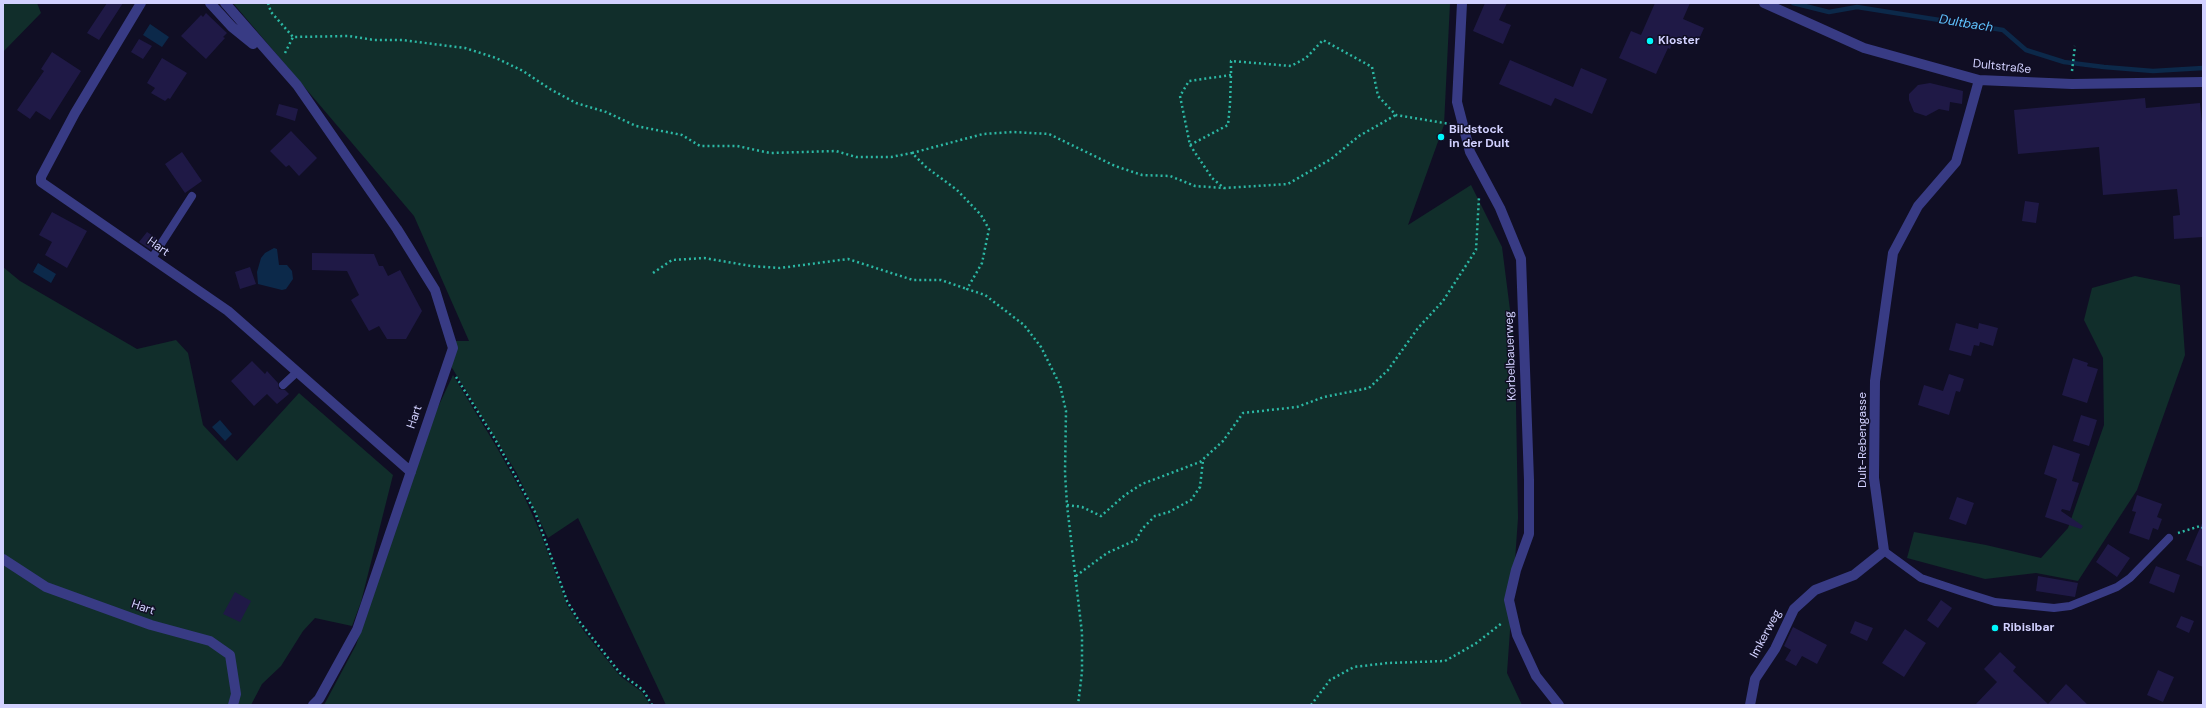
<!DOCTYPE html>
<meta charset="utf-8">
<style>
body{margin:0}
#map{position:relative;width:2206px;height:708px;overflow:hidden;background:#100e24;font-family:"DM Sans",sans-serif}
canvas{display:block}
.frame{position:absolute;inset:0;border:4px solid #d2d1ff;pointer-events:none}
</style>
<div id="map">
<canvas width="2206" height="708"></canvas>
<div class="frame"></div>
</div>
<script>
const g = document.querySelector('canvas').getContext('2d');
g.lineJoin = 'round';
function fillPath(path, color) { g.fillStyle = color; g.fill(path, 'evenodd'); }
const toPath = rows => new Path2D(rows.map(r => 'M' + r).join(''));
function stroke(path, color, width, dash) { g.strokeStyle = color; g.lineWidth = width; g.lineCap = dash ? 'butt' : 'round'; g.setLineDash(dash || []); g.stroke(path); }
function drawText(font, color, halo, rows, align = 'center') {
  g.font = font + ' "DM Sans",sans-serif'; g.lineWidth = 3; g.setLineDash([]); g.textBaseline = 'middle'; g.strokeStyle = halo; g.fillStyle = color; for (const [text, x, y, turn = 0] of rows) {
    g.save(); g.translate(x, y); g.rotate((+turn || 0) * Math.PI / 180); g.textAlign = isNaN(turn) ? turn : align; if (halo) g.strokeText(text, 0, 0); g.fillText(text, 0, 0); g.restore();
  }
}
const green = toPath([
 [3,3,37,3,41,13,3,52],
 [233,3,1450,3,1444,125,1408,225,1471,185,1502,247,1515,349,1518,518,1507,673,1522,705,666,705,578,518,548,538,516,472,449,363,453,341,469,341,414,216],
 [3,267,20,281,137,349,176,340,188,353,203,425,237,461,299,393,393,475,361,602,352,626,315,618,303,631,281,666,262,684,251,705,3,705],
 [2135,276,2180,285,2185,355,2137,490,2078,581,2036,573,1985,579,1907,558,1914,532,1986,545,2041,558,2068,528,2104,425,2103,358,2084,320,2092,288],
 [453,375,496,446,524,496,541,534,567,605,583,630,608,661,620,676,642,692,650,705,324,705,356,645,431,422]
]);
const water = toPath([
 [150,24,169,37,162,47,143,35],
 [274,248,277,249,279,265,287,265,292,271,293,279,286,289,282,290,258,284,257,272,261,258,265,253],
 [38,263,56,274,51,283,33,272],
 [220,420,232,434,225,441,212,427]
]);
const stream = toPath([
 [1793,3,1829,12,1857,7,2003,30,2026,50,2064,62,2104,67,2153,71,2203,68]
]);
const building = toPath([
 [107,3,123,3,99,40,87,33],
 [1485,3,1507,3,1499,20,1511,25,1503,44,1473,31],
 [1655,3,1690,3,1683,19,1704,28,1696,46,1675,37,1670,49,1668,48,1656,74,1619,58,1631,31,1641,35],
 [206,13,227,33,223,37,225,38,206,59,181,36,201,15,203,17],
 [139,39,152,46,143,59,131,52],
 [52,52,81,71,50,120,36,111,30,119,17,110,44,71,41,69],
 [162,58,187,73,170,99,168,98,165,101,151,93,155,88,147,83],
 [1510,60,1573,87,1581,68,1607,79,1592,114,1555,98,1551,106,1499,84],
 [1930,83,1963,91,1962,104,1950,102,1949,111,1939,109,1926,116,1914,112,1909,100,1909,94,1918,85],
 [2145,98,2146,108,2200,103,2203,133,2203,237,2174,239,2173,216,2180,215,2177,189,2103,195,2099,147,2018,154,2014,110],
 [279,104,298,109,295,121,276,115],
 [291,131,317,158,299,176,289,165,286,167,270,151],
 [182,152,202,181,185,193,165,164],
 [2025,201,2039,203,2036,223,2022,221],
 [52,212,87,231,67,268,45,255,52,242,39,235],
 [147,232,158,239,151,250,139,242],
 [312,253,374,254,379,266,383,266,388,276,400,270,422,311,406,339,387,339,379,326,369,331,351,300,359,295,347,271,312,270],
 [250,267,256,284,240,289,235,272],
 [1956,323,1978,329,1979,323,1998,328,1993,346,1980,342,1979,346,1974,345,1971,356,1949,350],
 [2073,358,2088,363,2087,366,2098,369,2087,403,2062,395],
 [252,361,265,374,267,371,278,383,279,389,285,390,289,394,277,404,267,394,254,406,231,381],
 [1949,374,1964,379,1960,392,1956,391,1949,415,1918,405,1924,385,1943,391],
 [2081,415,2097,420,2089,446,2073,441],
 [2053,445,2080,454,2072,481,2079,483,2070,511,2062,509,2061,511,2083,526,2081,529,2045,517,2057,479,2044,474],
 [2137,495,2162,504,2157,517,2162,519,2158,530,2153,528,2149,540,2129,533,2136,512,2132,511],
 [1957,497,1974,503,1966,525,1949,519],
 [2203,521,2203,567,2186,560],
 [2108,544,2130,558,2117,577,2096,562],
 [2156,566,2180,575,2174,593,2149,583],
 [2038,576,2078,583,2075,597,2036,591],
 [235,592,251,601,240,622,223,614],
 [1941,600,1952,608,1938,628,1927,620],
 [2181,616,2194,621,2189,633,2176,627],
 [1855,621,1873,628,1867,641,1850,633],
 [1793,627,1827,645,1817,664,1802,656,1796,666,1785,660,1791,650,1784,646],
 [1905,629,1926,643,1904,677,1882,663],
 [2000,652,2016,667,2013,671,2048,704,2066,684,2088,705,1975,705,1997,682,1984,669],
 [2158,670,2174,677,2163,702,2147,695]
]);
const path = toPath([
 [268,3,271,12,293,37,349,36,374,40,402,40,465,48,496,58,523,71,550,89,576,103,606,112,636,126,682,135,700,146,737,146,770,153,836,151,856,157,891,157,912,153,926,167,957,190,981,215,989,229,982,263,967,289,985,295,1024,325,1041,347,1060,385,1066,411,1065,473,1067,505,1082,633,1082,672,1078,705],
 [285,53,293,37],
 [2072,71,2075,46],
 [1231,75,1189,81,1180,96,1190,145,1228,125,1230,104,1231,75,1231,61,1291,66,1306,58,1323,40,1372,67,1378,96,1396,115,1450,124],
 [1190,145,1212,178,1224,188,1288,184,1331,159,1359,136,1396,115],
 [912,153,983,134,1013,132,1049,134,1115,166,1142,175,1170,176,1195,186,1224,188],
 [653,273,672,260,704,258,751,266,780,268,848,259,913,280,941,280,967,289],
 [456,377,495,439,535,512,567,601,579,621,620,673,643,690,652,705],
 [1067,505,1082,507,1101,516,1125,495,1142,484,1200,462,1223,441,1243,413,1297,407,1324,397,1369,388,1388,370,1418,328,1443,301,1476,250,1479,197],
 [2178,533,2200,526,2203,528],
 [1076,576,1107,553,1136,540,1142,529,1155,516,1169,512,1191,500,1200,487,1203,460],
 [1311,705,1330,680,1354,667,1388,663,1445,661,1475,644,1502,623]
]);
const service = toPath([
 [152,258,192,196],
 [283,385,297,372],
 [1884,551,1921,578,1963,592,1995,602,2054,608,2070,606,2117,587,2130,578,2169,538]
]);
const minor = toPath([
 [141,3,75,113,41,177,41,182,228,311,411,472],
 [210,3,232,27,253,44],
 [225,3,297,85,397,229,435,290,453,348,357,630,319,699,313,705],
 [1462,3,1457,102,1470,152,1500,208,1521,259,1529,480,1529,534,1516,570,1509,600,1517,635,1536,676,1559,705],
 [1764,3,1864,48,1979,80,2072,84,2203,82],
 [3,559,46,587,151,625,210,641,230,655,236,694,233,705],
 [1750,705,1755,679,1775,649,1794,609,1815,590,1854,575,1884,551,1874,478,1875,381,1893,253,1918,206,1956,162,1979,80]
]);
const markers = [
 [1650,41,4,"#00f8fc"],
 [1441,137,4,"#00f8fc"],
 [1995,628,4,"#00f8fc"]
];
const poiNames = [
 ["Kloster",1658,41],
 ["Bildstock",1449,130],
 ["in der Dult",1449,144],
 ["Ribislbar",2003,628]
];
const streetNames = [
 ["Dultstraße",2002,67,6],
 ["Hart",158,247,35],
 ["Körbelbauerweg",1511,356,-92],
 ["Hart",415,417,-71],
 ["Dult-Rebengasse",1863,440,-90],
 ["Hart",143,608,19],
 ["Imkerweg",1766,634,-62]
];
const waterNames = [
 ["Dultbach",1966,24,9]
];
fillPath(green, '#112e2b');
fillPath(water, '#0c294a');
stroke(stream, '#0c294a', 4.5);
fillPath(building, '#1f1946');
stroke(path, '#2cb8a4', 2.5, [2, 3]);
stroke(service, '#383b84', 8);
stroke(minor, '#383b84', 10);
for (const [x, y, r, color] of markers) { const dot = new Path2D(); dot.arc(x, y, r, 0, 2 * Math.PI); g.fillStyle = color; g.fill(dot); stroke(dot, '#100e24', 1.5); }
drawText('bold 12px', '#d2d1ff', '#100e24', poiNames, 'left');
drawText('12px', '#d2d1ff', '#100e24', streetNames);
drawText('italic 13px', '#5fc3ff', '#100e24', waterNames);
</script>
